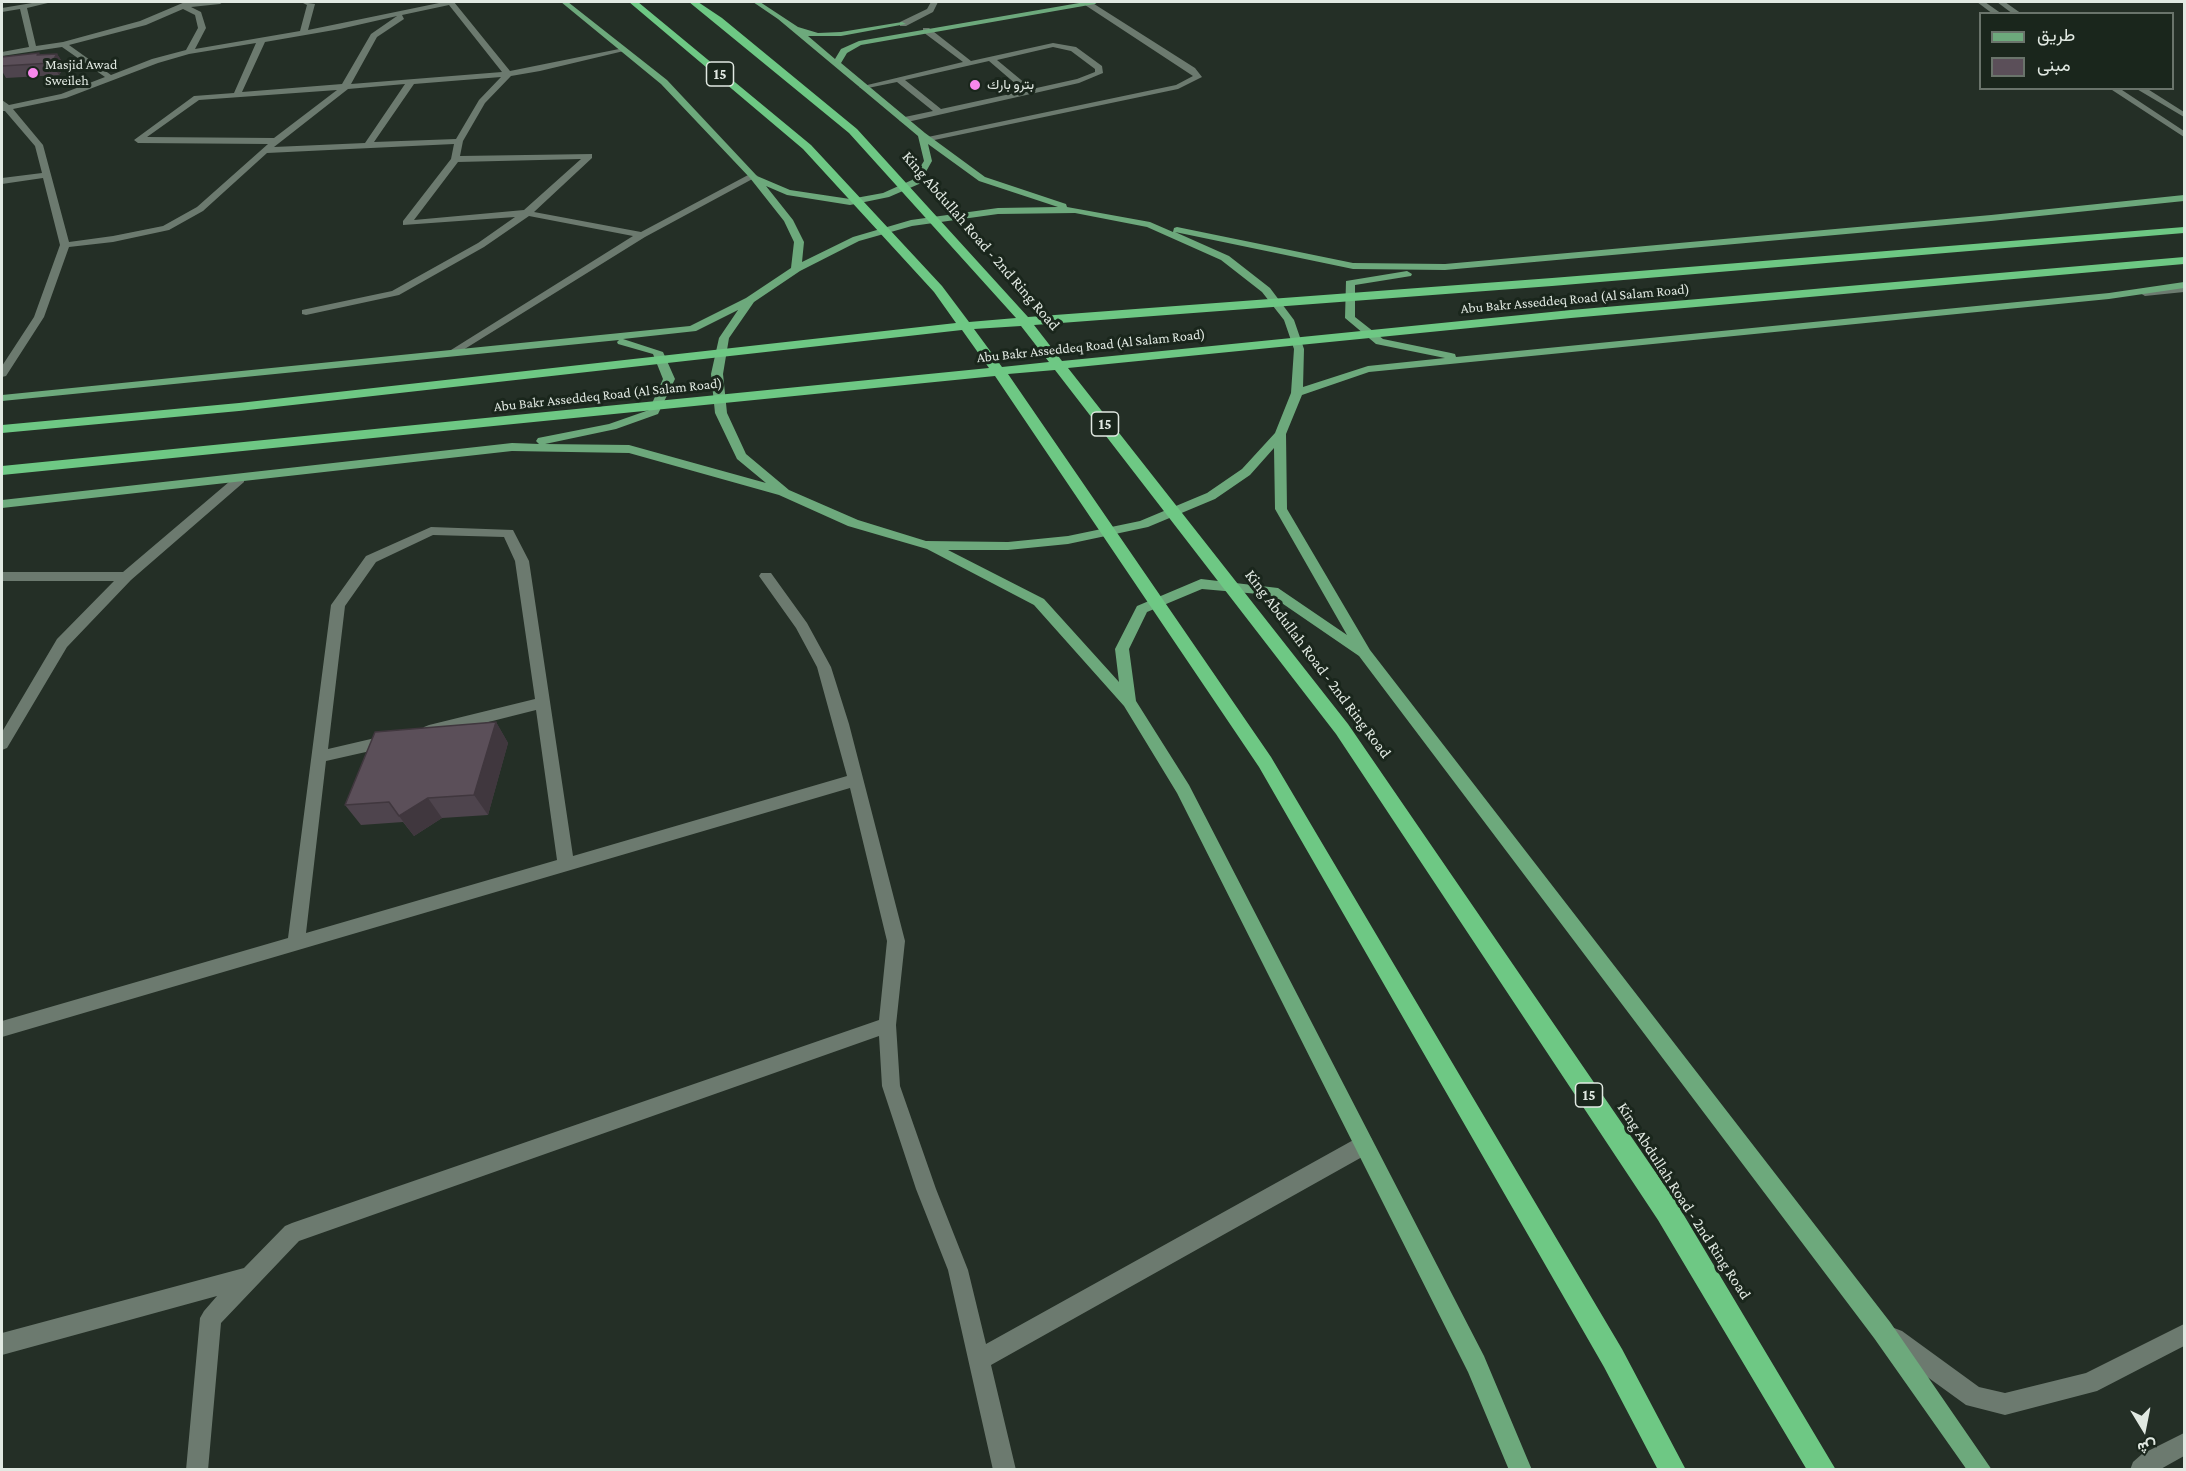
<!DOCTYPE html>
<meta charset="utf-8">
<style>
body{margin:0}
#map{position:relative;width:2186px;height:1471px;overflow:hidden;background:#242f26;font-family:"Crimson Pro",Vazirmatn,serif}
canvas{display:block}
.frame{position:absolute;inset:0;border:3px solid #e1e9e2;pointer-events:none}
.legend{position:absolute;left:1979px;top:12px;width:195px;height:78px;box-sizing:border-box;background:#1a261c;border:2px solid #6a746b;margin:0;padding:8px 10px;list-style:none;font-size:18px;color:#e1e9e2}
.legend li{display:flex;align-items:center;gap:12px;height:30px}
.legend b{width:30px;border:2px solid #6a746b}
.north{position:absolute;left:2114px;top:1399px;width:60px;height:60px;-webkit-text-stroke:4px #1a261c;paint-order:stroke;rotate:170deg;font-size:16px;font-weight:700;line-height:24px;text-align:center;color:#e1e9e2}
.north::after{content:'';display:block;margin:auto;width:21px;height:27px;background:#e1e9e2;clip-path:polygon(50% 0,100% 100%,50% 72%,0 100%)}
</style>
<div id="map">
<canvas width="2186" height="1471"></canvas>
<div class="frame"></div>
<ul class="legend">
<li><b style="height:8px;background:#6da97c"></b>طريق</li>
<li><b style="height:16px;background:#5b4f59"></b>مبنى</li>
</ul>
<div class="north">ش</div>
</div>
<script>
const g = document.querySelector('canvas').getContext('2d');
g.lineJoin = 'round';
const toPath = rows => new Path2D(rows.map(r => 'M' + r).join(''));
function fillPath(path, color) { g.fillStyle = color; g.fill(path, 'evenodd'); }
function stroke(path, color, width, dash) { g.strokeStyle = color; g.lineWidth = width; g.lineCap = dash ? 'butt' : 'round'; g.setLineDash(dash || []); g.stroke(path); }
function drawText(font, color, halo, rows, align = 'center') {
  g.font = font + ' "Crimson Pro",Vazirmatn,serif'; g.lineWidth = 6; g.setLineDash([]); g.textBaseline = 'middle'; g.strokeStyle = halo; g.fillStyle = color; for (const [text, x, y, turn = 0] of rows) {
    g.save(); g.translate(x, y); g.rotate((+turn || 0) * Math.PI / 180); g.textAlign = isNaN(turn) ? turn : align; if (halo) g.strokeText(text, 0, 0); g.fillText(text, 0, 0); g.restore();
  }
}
const minor = toPath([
 [38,2,52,2,27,8,36,46,63,42,140,21,185,2,223,2,220,4,191,7,201,12,206,28,195,49,300,31,307,5,301,2,315,4,308,30,444,2,454,2,510,71,624,48,628,50,540,71,511,76,485,103,463,141,460,156,592,154,592,158,534,212,641,232,750,174,758,176,645,237,455,355,451,354,451,350,633,236,529,216,484,247,399,295,306,315,302,314,302,310,392,291,478,243,515,217,403,225,403,221,451,159,454,144,267,153,203,211,169,230,113,242,69,247,44,317,6,376,2,377,2,366,34,317,60,245,43,178,2,184,2,178,42,173,35,146,5,111,2,111,2,100,9,105,61,94,105,77,62,47,2,56,2,52,29,47,20,9,2,12,2,8,38,2],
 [449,5,502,72,351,84,377,37,404,19,402,15,449,5],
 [183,9,195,15,198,28,186,50,152,59,111,75,69,45,146,25,183,9],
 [397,16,371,34,342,84,242,92,265,42,340,29,397,16],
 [256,43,234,93,194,96,134,140,138,143,268,144,197,207,163,226,113,236,69,242,43,145,13,109,66,98,158,63,189,54,256,43],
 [501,77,479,100,456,139,374,142,414,84,501,77],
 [405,84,365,143,274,147,348,89,405,84],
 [337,90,274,138,147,137,199,100,337,90],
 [581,159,524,210,414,220,458,162,581,159],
 [931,2,938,2,933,12,906,26,900,26,900,22,927,9,931,2],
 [1085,2,1091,2,1195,68,1202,77,1178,89,920,143,920,139,923,138,1176,85,1193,76,1085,5,1085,2],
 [1977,2,1985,2,2002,14,1993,14,1977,2],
 [1997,2,2005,2,2022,14,2013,14,1997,2],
 [923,28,929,28,971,61,1053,43,1076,47,1102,66,1103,73,1079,83,903,123,899,120,900,118,933,111,897,82,863,89,859,87,963,62,923,32,923,28],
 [1053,47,1071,51,1095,69,1095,72,1077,79,1032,89,997,60,1053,47],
 [989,61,1024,91,941,109,905,80,989,61],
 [2109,88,2119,88,2184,131,2184,137,2109,88],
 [2135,88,2146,88,2184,112,2184,117,2135,88],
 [2184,286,2184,292,2145,296,2140,293,2145,290,2184,286],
 [240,475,244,476,244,482,131,580,67,647,7,748,2,750,2,732,57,639,114,581,2,581,2,572,123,572,236,476,240,475],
 [431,527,513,530,529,561,573,856,847,776,817,667,796,628,759,576,761,573,771,573,807,623,831,667,849,724,905,941,896,1025,900,1086,936,1189,968,1270,986,1344,1357,1138,1364,1135,1371,1138,1374,1145,1371,1152,991,1365,1016,1470,993,1470,948,1270,916,1189,882,1086,879,1036,299,1241,221,1323,208,1470,186,1470,200,1318,204,1311,217,1296,2,1355,2,1333,244,1268,285,1226,292,1223,879,1020,887,941,850,788,2,1037,2,1021,288,938,331,605,366,556,431,527],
 [433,535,504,537,515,561,535,699,429,725,424,727,422,731,424,735,429,737,536,710,557,860,306,933,326,761,388,747,393,745,396,741,393,737,388,735,328,749,345,606,376,562,433,535],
 [2184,1324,2184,1346,2097,1391,2005,1415,1966,1405,1886,1347,1883,1339,1886,1331,1894,1328,1902,1331,1979,1387,2005,1393,2086,1373,2184,1324],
 [2184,1433,2184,1456,2159,1470,2130,1470,2133,1462,2142,1454,2184,1433]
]);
const major = toPath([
 [561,2,568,2,667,80,757,176,790,190,850,199,883,193,912,180,924,161,918,136,778,19,753,2,760,2,798,27,818,33,841,32,902,22,906,24,841,36,808,36,835,59,841,49,859,41,1085,2,1098,2,1095,4,861,45,847,53,841,63,925,133,985,177,1066,204,1067,207,1150,222,1173,232,1174,228,1177,227,1353,263,1445,264,1991,215,2184,195,2184,201,1991,221,1445,270,1353,269,1175,232,1229,256,1270,288,1294,320,1304,349,1303,387,1368,366,1445,358,1376,344,1345,318,1346,281,1407,271,1412,274,1411,276,1355,285,1355,317,1383,339,1451,353,1455,354,1456,357,2109,293,2184,282,2184,288,2109,299,1369,372,1302,395,1286,434,1287,509,1370,650,1890,1322,1992,1470,1967,1470,1874,1338,1359,656,1270,595,1202,589,1147,612,1129,649,1136,701,1189,785,1484,1356,1532,1470,1509,1470,1468,1372,1177,793,1124,706,1034,605,927,549,848,526,779,495,629,453,512,451,2,508,2,500,512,443,539,444,536,441,538,438,609,424,649,410,663,379,653,354,618,344,617,342,619,340,2,401,2,395,690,326,746,298,791,268,794,242,784,221,750,178,661,84,561,2],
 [928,144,979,181,1058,207,998,208,911,220,853,237,802,262,804,242,793,220,766,186,787,195,850,205,889,197,919,184,932,161,928,144],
 [1075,213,1147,227,1221,260,1262,292,1284,320,1294,349,1291,393,1275,433,1242,469,1207,493,1140,521,1068,536,1008,542,926,541,858,520,789,490,746,454,727,413,723,374,729,338,754,302,800,271,859,241,912,226,998,214,1075,213],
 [738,310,719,338,711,374,715,413,737,459,766,483,629,445,545,444,616,429,658,414,675,379,663,352,623,339,696,331,738,310],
 [1274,448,1275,509,1347,635,1278,588,1201,579,1137,606,1115,649,1119,682,1044,599,948,550,1008,550,1068,544,1148,527,1215,499,1250,475,1274,448]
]);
const highway = toPath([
 [629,2,638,2,811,145,942,286,969,322,1016,318,849,133,689,2,698,2,722,18,857,129,1028,317,1552,278,2184,227,2184,233,1552,286,1034,325,1062,361,1571,310,2184,257,2184,264,1571,318,1068,368,1348,724,1676,1202,1836,1470,1807,1470,1658,1220,1336,734,1055,370,1008,374,1271,757,1622,1349,1686,1470,1658,1470,1604,1367,1259,767,995,376,2,475,2,466,989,368,962,330,239,411,2,433,2,425,239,403,956,323,934,292,803,149,629,2],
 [1021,326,1049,362,1002,367,974,329,1021,326]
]);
const wall = toPath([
 [39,53,40,55,57,54,65,66,59,75,6,78,2,71,2,57],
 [496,722,508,743,488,815,442,818,414,836,403,822,361,825,345,805]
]);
const shadedWall = toPath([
 [57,54,65,66,59,75,51,63],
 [496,722,508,743,488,815,474,795],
 [428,798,442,818,414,836,399,816]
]);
const building = toPath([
 [39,53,37,55,57,54,51,63,2,66,2,57,39,53],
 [496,722,474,795,428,798,399,816,389,802,345,805,375,732,496,722]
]);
const markers = [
 [33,73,6,"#f788eb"],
 [975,85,6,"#f788eb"]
];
const farPoinames = [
 ["Masjid Awad",45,65],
 ["Sweileh",45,81],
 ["بترو بارك",987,85]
];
const farStreetnames = [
 ["Abu Bakr Asseddeq Road (Al Salam Road)",1575,299,-5],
 ["Abu Bakr Asseddeq Road (Al Salam Road)",1091,346,-6],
 ["Abu Bakr Asseddeq Road (Al Salam Road)",608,395,-6]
];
const shields = [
 [720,74,27],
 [1105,424,27],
 [1589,1095,27]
];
const shieldNames = [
 ["15",720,74],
 ["15",1105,424],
 ["15",1589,1095]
];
const streetNames = [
 ["King Abdullah Road - 2nd Ring Road",981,241,49],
 ["King Abdullah Road - 2nd Ring Road",1318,664,53],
 ["King Abdullah Road - 2nd Ring Road",1684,1201,57]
];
fillPath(minor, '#6c7a6f');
fillPath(major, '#6da97c');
fillPath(highway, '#6ec884');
fillPath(wall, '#4e444d');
fillPath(shadedWall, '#40373e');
fillPath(building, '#5b4f59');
stroke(building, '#40373e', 1.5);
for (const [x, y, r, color] of markers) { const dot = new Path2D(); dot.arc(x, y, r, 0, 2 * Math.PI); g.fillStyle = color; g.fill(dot); stroke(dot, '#1a261c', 2); }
drawText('14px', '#e1e9e2', '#1a261c', farPoinames, 'left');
drawText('14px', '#e1e9e2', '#1a261c', farStreetnames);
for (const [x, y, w] of shields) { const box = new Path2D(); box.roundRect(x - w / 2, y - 12, w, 24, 4.5); g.fillStyle = '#1a261c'; g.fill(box); stroke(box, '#e1e9e2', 1.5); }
drawText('bold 15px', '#e1e9e2', null, shieldNames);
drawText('16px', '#e1e9e2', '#1a261c', streetNames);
</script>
